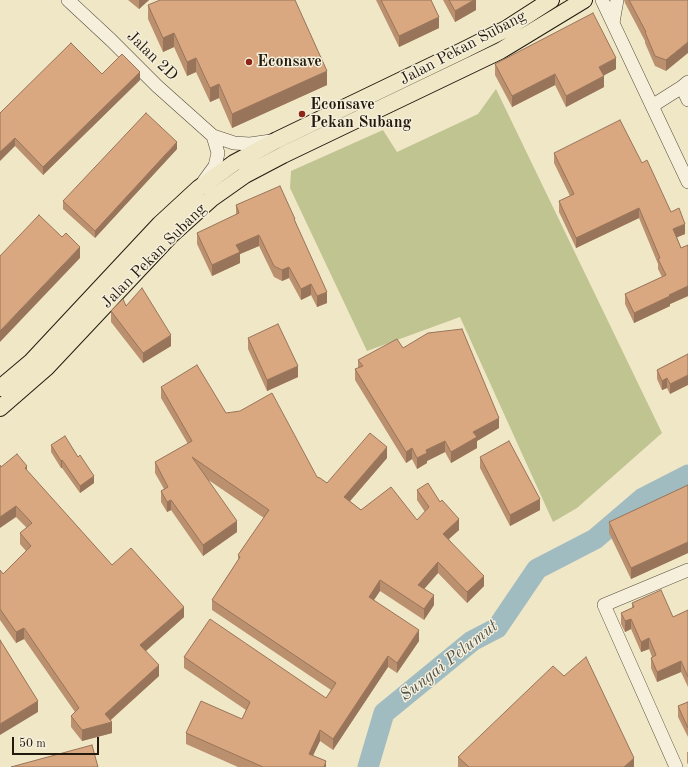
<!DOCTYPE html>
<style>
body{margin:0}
#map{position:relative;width:688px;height:767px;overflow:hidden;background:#f0e7c7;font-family:"Old Standard TT",serif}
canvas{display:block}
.scale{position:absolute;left:12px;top:737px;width:87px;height:18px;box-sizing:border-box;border:2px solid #231a0e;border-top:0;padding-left:5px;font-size:12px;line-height:14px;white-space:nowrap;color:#231a0e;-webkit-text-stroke:3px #f5efdb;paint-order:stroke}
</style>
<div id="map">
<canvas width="688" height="767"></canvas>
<div class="scale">50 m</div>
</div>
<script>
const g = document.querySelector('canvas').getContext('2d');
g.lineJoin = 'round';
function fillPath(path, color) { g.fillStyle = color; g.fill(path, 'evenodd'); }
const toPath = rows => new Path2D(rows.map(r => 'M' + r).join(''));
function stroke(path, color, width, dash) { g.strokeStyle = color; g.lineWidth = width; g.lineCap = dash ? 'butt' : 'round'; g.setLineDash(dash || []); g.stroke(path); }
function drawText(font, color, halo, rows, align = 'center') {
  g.font = font + ' "Old Standard TT",serif'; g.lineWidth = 3; g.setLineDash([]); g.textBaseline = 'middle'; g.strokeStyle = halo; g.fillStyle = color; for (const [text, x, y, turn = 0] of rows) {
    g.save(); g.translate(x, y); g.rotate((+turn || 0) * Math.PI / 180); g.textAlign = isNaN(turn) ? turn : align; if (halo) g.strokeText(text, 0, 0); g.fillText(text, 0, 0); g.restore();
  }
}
const green = toPath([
 [496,89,662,433,577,508,553,522,460,317,367,351,290,188,291,171,383,130,397,152,478,114]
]);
const river = toPath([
 [368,767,384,713,472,641,497,628,537,569,595,539,643,498,688,475]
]);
const minor = toPath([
 [68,0,111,40,157,86,213,136,234,143,250,144,271,141],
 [602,0,688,182],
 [613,23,615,11,617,0],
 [682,87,688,100],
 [652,106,682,87,688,82],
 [204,181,215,166,218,153,213,136],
 [676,767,604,605,688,570]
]);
const major = toPath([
 [0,388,31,362,160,224,199,188,234,163,277,140,462,51,506,29,551,0],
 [0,408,46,368,171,235,211,199,245,175,283,155,500,51,584,0]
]);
const wall = toPath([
 [128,0,149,0,139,9],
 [376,0,431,0,439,28,399,47],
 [443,0,476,0,476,10,455,22],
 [624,0,688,0,666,71,655,66,645,43,645,41,625,3],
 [148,5,327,85,232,128,219,98,210,102,196,72,187,76,174,47,163,52,148,19],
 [495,64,616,69,604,75,604,87,566,107,555,85,512,107,495,75],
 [102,74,140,80,43,175,15,146,0,113],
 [177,149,95,238,63,209,63,201],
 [554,153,642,163,671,212,685,234,677,237,681,248,688,245,688,296,670,304,670,306,634,323,625,304,625,294,662,277,658,269,658,264,639,218,576,248,559,212,559,201,570,196,554,163],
 [236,205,295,221,327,303,317,307,311,295,301,300,289,278,282,281,274,277,259,246,240,254,240,263,212,276,197,244,197,233,236,215],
 [126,306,171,346,143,363,111,322,111,311],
 [248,338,298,377,267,391,248,349],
 [403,348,499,428,477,441,477,448,451,463,445,452,427,461,427,463,417,469,412,459,406,463,355,380,355,369,358,368,358,360],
 [688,354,670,394,667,388,662,390,657,379,657,370],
 [161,387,226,413,317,477,327,483,387,458,350,501,361,510,417,520,425,512,417,500,417,490,459,530,449,539,484,586,467,603,438,573,424,589,434,605,424,620,380,591,374,600,419,641,397,673,388,667,333,750,320,741,313,755,326,767,238,767,186,744,186,733,242,719,246,710,184,668,184,657,326,698,331,690,212,610,212,600,238,560,238,555,264,518,207,479,237,532,203,556,171,510,167,512,161,502,161,491,164,489,155,473,155,462,188,444,161,398],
 [51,445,78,457,94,483,80,493,62,468,61,468,51,452],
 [480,457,540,510,510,526,480,468],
 [1,467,27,471,112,565,184,617,146,651,159,676,111,720,112,733,82,741,71,727,71,716,75,712,24,639,16,643,0,620,0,570,3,574,26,551,20,544,20,533,27,528,16,517],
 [688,485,688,553,631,579,609,533,609,522],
 [632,603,673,617,688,610,688,687,681,672,657,682,651,668,651,658,652,657,649,649,641,652,631,629,625,632,621,624,621,613,632,608],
 [688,702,688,743,688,737,678,717,678,706],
 [687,752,688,752,688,764,687,763],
 [458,757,634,767,458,767]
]);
const shadedWall = toPath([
 [139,0,149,0,139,9],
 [474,0,476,0,476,10,455,22,455,11],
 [439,17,439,28,399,47,399,36],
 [174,33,174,47,163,52,163,38],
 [688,42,688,53,666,71,666,60],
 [196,58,196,72,187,76,187,62],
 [616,58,616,69,599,78,599,67],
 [327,71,327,85,232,128,232,114],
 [140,72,140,80,43,175,43,167],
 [555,74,555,85,512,107,512,96],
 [604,76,604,87,566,107,566,96],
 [219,84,219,98,210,102,210,88],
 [15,138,15,146,0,161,0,152],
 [177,142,177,149,95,238,95,231],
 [639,208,639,218,576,248,576,238],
 [685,224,685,234,673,239,673,229],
 [259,235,259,246,240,254,240,263,212,276,212,265,236,245],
 [80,247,80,258,0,342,0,331],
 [289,267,289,278,282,281,282,270],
 [311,284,311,295,301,300,301,289],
 [688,286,688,296,670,304,670,306,634,323,634,313,669,295],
 [327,292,327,303,317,307,317,296],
 [171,335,171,346,143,363,143,353],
 [298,366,298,377,267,391,267,380],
 [688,375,688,385,670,394,670,384],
 [667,378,667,388,662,390,662,381],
 [499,418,499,428,477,441,477,448,451,463,451,452,473,432],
 [445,441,445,452,427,461,427,463,417,469,417,458,426,450],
 [387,447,387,458,344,508,344,497],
 [412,448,412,459,406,463,406,452],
 [62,460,62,468,61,468,61,461],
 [27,466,27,477,25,468],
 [94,476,94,483,80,493,80,486],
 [540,499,540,510,510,526,510,515],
 [171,500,171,510,167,512,167,502],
 [16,506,16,517,0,528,0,517],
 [459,519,459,530,443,544,443,534],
 [237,521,237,532,203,556,203,545],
 [688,542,688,553,631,579,631,568],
 [438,562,438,573,418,596,418,585],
 [484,576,484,586,467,603,467,592],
 [380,580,380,591,369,607,369,597],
 [434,595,434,605,424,620,424,609],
 [184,607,184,617,140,656,140,645],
 [631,619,631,629,625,632,625,621],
 [24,628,24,639,16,643,16,632],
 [419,630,419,641,397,673,397,663],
 [649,638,649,649,641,652,641,642],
 [388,656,388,667,333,750,333,739],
 [681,661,681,672,657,682,657,672],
 [159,665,159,676,107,723,112,722,112,733,82,741,82,730,105,714],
 [38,701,38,712,0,735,0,724],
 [320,730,320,741,309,764,309,754],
 [634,758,634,767,624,767],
 [326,761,326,767,324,767]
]);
const building = toPath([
 [160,0,295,0,327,71,232,114,219,84,210,88,196,58,187,62,174,33,163,38,148,5,160,0],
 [381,0,431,0,439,17,399,36,381,0],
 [449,0,474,0,455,11,449,0],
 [629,0,688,0,688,42,666,60,655,56,645,32,646,32,629,0],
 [593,13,616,58,599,67,604,76,566,96,555,74,512,96,495,64,593,13],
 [71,43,102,74,122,54,140,72,43,167,15,138,0,152,0,113,71,43],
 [146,113,177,142,95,231,63,201,146,113],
 [620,120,642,163,647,160,671,212,679,208,685,224,673,229,681,248,688,245,688,286,669,295,670,296,634,313,625,294,666,275,658,259,660,258,639,208,576,238,559,201,574,194,554,153,620,120],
 [280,186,295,219,294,219,327,292,317,296,311,284,301,289,289,267,282,270,274,266,259,235,236,245,240,252,212,265,197,233,239,213,236,205,280,186],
 [39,215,62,237,66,233,80,247,0,331,0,256,39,215],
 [142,288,171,335,143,353,111,311,123,299,126,306,142,288],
 [278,324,298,366,267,380,248,338,278,324],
 [462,329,499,418,473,432,477,437,451,452,445,441,426,450,427,453,417,458,412,448,406,452,355,369,363,366,358,360,397,339,403,348,428,333,462,329],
 [688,354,688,375,670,384,667,378,662,381,657,370,688,354],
 [197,365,226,413,240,411,272,393,317,477,320,478,327,483,370,433,387,447,344,497,361,510,391,487,417,520,429,507,417,490,428,483,440,502,442,500,459,519,443,534,484,576,467,592,438,562,418,585,434,595,424,609,380,580,369,597,419,630,397,663,388,656,333,739,320,730,309,754,326,761,324,767,263,767,186,733,201,701,242,719,250,702,184,657,210,619,326,698,336,683,212,600,240,557,238,555,269,510,192,457,237,521,203,545,171,500,167,502,161,491,168,487,155,462,192,441,161,387,197,365],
 [65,436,78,457,80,455,94,476,80,486,62,460,61,461,51,445,65,436],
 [509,441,540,499,510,515,480,457,509,441],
 [17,454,27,466,25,468,112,565,131,548,184,607,140,645,159,665,105,714,112,722,82,730,71,716,79,708,24,628,16,632,0,609,0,570,3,574,31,546,20,533,32,523,16,506,0,517,0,465,1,467,17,454],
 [688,485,688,542,631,568,609,522,688,485],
 [661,590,673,617,688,610,688,677,681,661,657,672,651,658,656,655,649,638,641,642,631,619,625,621,621,613,634,607,632,603,661,590],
 [0,640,38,701,0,724,0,640],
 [586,657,634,758,624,767,469,767,458,757,553,666,564,676,586,657],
 [688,702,688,728,678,706,688,702],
 [92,745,98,767,11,767,92,745]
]);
const markers = [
 [249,62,4,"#8f2418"],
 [302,114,4,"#8f2418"]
];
const streetNames = [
 ["Jalan Pekan Subang",463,48,-28],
 ["Jalan 2D",152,56,44],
 ["Jalan Pekan Subang",154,256,-45]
];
const poiNames = [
 ["Econsave",257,62],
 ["Econsave",310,105],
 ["Pekan Subang",310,123]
];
const waterNames = [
 ["Sungai Pelumut",449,661,-38]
];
fillPath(green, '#c0c491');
stroke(river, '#a1bcc1', 21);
stroke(minor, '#564d3c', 14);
stroke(major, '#231a0e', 18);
stroke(minor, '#f5efdb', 13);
stroke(major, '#f0e7c7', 16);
fillPath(wall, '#bb906e');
fillPath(shadedWall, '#98755a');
fillPath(building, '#d9a780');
stroke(building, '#98755a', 1);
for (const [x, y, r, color] of markers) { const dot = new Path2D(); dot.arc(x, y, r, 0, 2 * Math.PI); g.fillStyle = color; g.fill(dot); stroke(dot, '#f5efdb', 1.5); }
drawText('16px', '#231a0e', '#f5efdb', streetNames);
drawText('bold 16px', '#231a0e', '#f5efdb', poiNames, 'left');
drawText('italic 17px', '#4f534d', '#f5efdb', waterNames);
</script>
